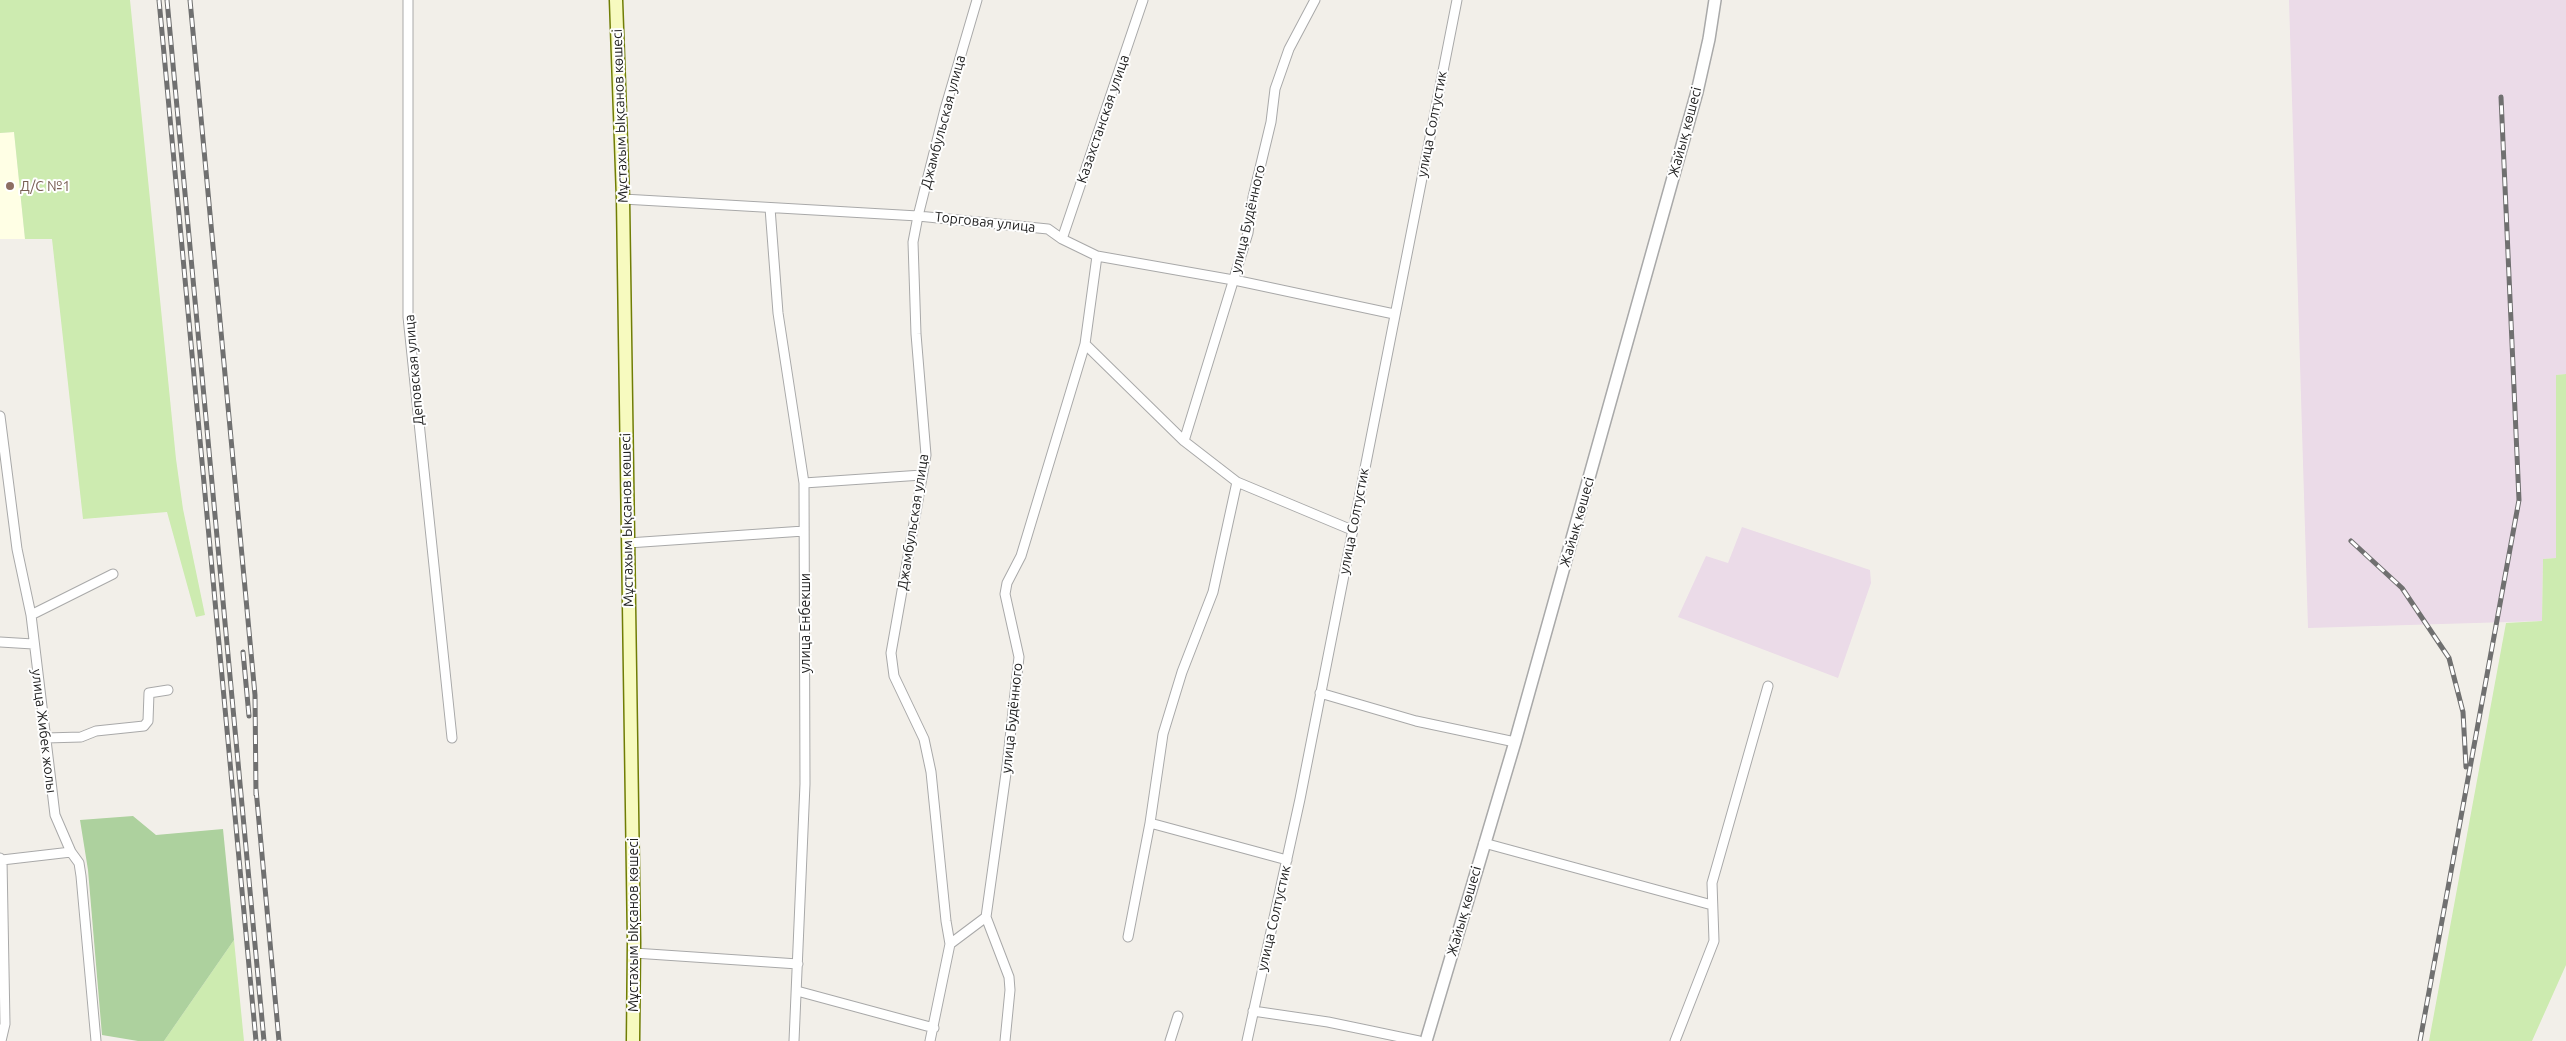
<!DOCTYPE html>
<meta charset="utf-8">
<style>
body{margin:0}
canvas{display:block;background:#f2efe9}
</style>
<canvas width="2566" height="1041"></canvas>
<script>
const g = document.querySelector('canvas').getContext('2d');
g.lineJoin = 'round';
function fillPath(path, color) { g.fillStyle = color; g.fill(path, 'evenodd'); }
const toPath = rows => new Path2D(rows.map(r => 'M' + r).join(''));
function stroke(path, color, width, dash) { g.strokeStyle = color; g.lineWidth = width; g.lineCap = dash ? 'butt' : 'round'; g.setLineDash(dash || []); g.stroke(path); }
function drawText(font, color, halo, rows, align = 'center') {
  g.font = font + ' Ubuntu,sans-serif'; g.lineWidth = 4; g.setLineDash([]); g.textBaseline = 'middle'; g.strokeStyle = halo; g.fillStyle = color; for (const [text, x, y, turn = 0] of rows) {
    g.save(); g.translate(x, y); g.rotate((+turn || 0) * Math.PI / 180); g.textAlign = isNaN(turn) ? turn : align; if (halo) g.strokeText(text, 0, 0); g.fillText(text, 0, 0); g.restore();
  }
}
const industrial = toPath([
 [2289,0,2566,0,2566,374,2556,375,2556,558,2543,559,2542,621,2308,628],
 [1742,527,1870,570,1871,583,1838,678,1678,617,1706,556,1728,563]
]);
const education = toPath([
 [14,132,25,239,0,239,0,133]
]);
const grass = toPath([
 [0,0,130,0,176,459,183,509,205,615,196,617,167,512,83,519,52,239,25,239,14,132,0,133],
 [2566,374,2566,965,2532,1041,2429,1041,2506,623,2542,621,2543,559,2556,558,2556,375],
 [234,940,244,1041,164,1041]
]);
const forest = toPath([
 [133,816,156,835,223,829,234,940,164,1041,138,1041,102,1035,88,870,80,820]
]);
const minor = toPath([
 [408,0,408,317,452,738],
 [623,199,918,216,1048,229,1062,239,1097,256,1239,281,1394,314],
 [770,208,778,313,804,483,805,784,794,1041],
 [1062,239,1143,0],
 [1097,256,1085,344,1184,441,1237,482,1352,530],
 [0,416,17,549,31,615,55,815,71,852,79,863,81,876,96,1041],
 [1184,441,1248,233,1253,197,1271,122,1275,89,1289,49,1315,0],
 [804,483,922,475],
 [628,543,804,531],
 [31,615,113,574],
 [0,642,33,644],
 [1320,693,1416,721,1515,742],
 [46,738,81,737,96,731,144,726,148,721,149,693,168,690],
 [1150,823,1287,860],
 [1484,843,1712,905],
 [0,858,2,860,5,1024,1,1041],
 [2,860,71,852],
 [1128,937,1150,823,1163,734,1182,672,1213,592,1237,482],
 [950,944,986,917],
 [634,953,798,964],
 [797,991,934,1028],
 [1253,1011,1328,1022,1419,1041],
 [930,1041,950,944,946,921,931,772,924,739,894,676,891,653,926,455,916,334,913,242,918,216,945,109,977,0],
 [1005,1041,1010,990,1009,977,986,917,1007,766,1019,657,1005,594,1007,583,1021,556,1085,344],
 [1170,1041,1178,1016],
 [1247,1041,1300,799,1457,0],
 [1675,1041,1714,941,1712,883,1768,686]
]);
const tertiary = toPath([
 [1426,1041,1515,742,1697,92,1709,39,1715,0]
]);
const secondary = toPath([
 [616,0,623,199,634,942,633,1041]
]);
const rail = toPath([
 [159,0,256,1041],
 [167,0,264,1041],
 [190,0,255,695,256,795],
 [2351,541,2402,588,2449,658,2463,712,2466,767],
 [243,652,249,716],
 [256,789,279,1041],
 [2420,1041,2519,500,2501,97]
]);
const markers = [
 [10,186,5,"#8d6e63"]
];
const streetNames = [
 ["Мұстахым Ықсанов көшесі",620,116,-92],
 ["Казахстанская улица",1103,119,-71],
 ["Джамбульская улица",943,122,-75],
 ["улица Солтустик",1432,124,-79],
 ["Жайық көшесі",1685,132,-75],
 ["улица Будённого",1248,219,-77],
 ["Торговая улица",985,222,6],
 ["Деповская улица",414,370,-95],
 ["Мұстахым Ықсанов көшесі",627,520,-91],
 ["улица Солтустик",1354,521,-79],
 ["Джамбульская улица",913,522,-81],
 ["Жайық көшесі",1577,522,-74],
 ["улица Енбекши",805,623,-90],
 ["улица Будённого",1012,718,-84],
 ["улица Жибек жолы",44,731,83],
 ["Жайық көшесі",1464,911,-74],
 ["улица Солтустик",1274,918,-77],
 ["Мұстахым Ықсанов көшесі",633,925,-90]
];
const educationNames = [
 ["Д/С №1",20,186]
];
fillPath(industrial, '#ebdbe8');
fillPath(education, '#ffffe5');
fillPath(grass, '#cdebb0');
fillPath(forest, '#add19e');
stroke(minor, '#a9a9a9', 11);
stroke(tertiary, '#a9a9a9', 14);
stroke(secondary, '#707d05', 15);
stroke(minor, '#fff', 9);
stroke(tertiary, '#fff', 11);
stroke(secondary, '#f7fabf', 12);
stroke(rail, '#707070', 5);
stroke(rail, '#fff', 3, [9]);
for (const [x, y, r, color] of markers) { const dot = new Path2D(); dot.arc(x, y, r, 0, 2 * Math.PI); g.fillStyle = color; g.fill(dot); stroke(dot, '#fff', 2); }
drawText('14px', '#222', '#fff', streetNames);
drawText('14px', '#785e54', '#fff', educationNames, 'left');
</script>
